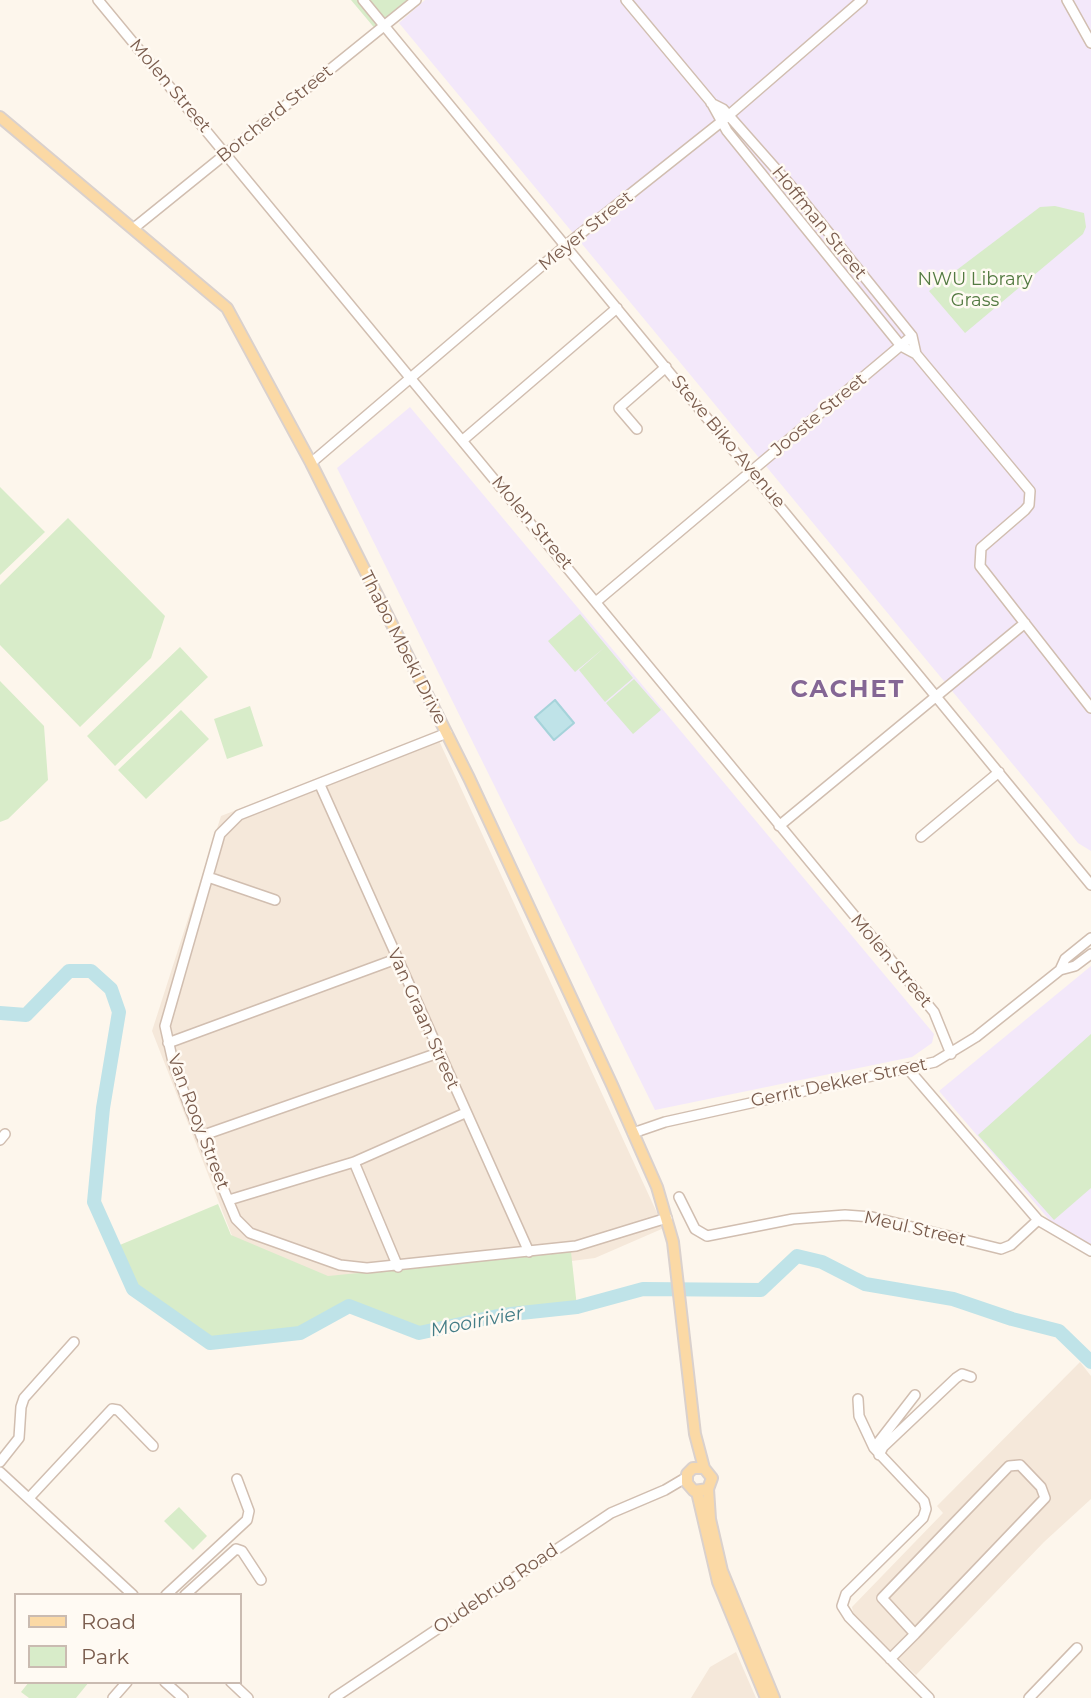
<!DOCTYPE html>
<style>
body{margin:0}
#map{position:relative;width:1091px;height:1698px;overflow:hidden;background:#fdf6ec;font-family:Montserrat,sans-serif}
canvas{display:block}
.legend{position:absolute;left:14px;top:1593px;width:228px;height:91px;box-sizing:border-box;background:#fffaf3;border:2px solid #cabbb1;margin:0;padding:9px 12px;list-style:none;font-size:21px;color:#7a5c4d}
.legend li{display:flex;align-items:center;gap:14px;height:35px}
.legend b{width:35px;border:2px solid #cabbb1}
</style>
<div id="map">
<canvas width="1091" height="1698"></canvas>
<ul class="legend">
<li><b style="height:9px;background:#fbd9a5"></b>Road</li>
<li><b style="height:19px;background:#d8ecc9"></b>Park</li>
</ul>
</div>
<script>
const g = document.querySelector('canvas').getContext('2d');
g.lineJoin = 'round';
function fillPath(path, color) { g.fillStyle = color; g.fill(path, 'evenodd'); }
const toPath = rows => new Path2D(rows.map(r => 'M' + r).join(''));
function stroke(path, color, width, dash) { g.strokeStyle = color; g.lineWidth = width; g.lineCap = dash ? 'butt' : 'round'; g.setLineDash(dash || []); g.stroke(path); }
function drawText(font, color, halo, rows, align = 'center') {
  g.font = font + ' Montserrat,sans-serif'; g.lineWidth = 5; g.setLineDash([]); g.textBaseline = 'middle'; g.strokeStyle = halo; g.fillStyle = color; for (const [text, x, y, turn = 0] of rows) {
    g.save(); g.translate(x, y); g.rotate((+turn || 0) * Math.PI / 180); g.textAlign = isNaN(turn) ? turn : align; if (halo) g.strokeText(text, 0, 0); g.fillText(text, 0, 0); g.restore();
  }
}
const residential = toPath([
 [435,732,664,1228,595,1258,355,1289,236,1246,152,1031,221,816],
 [1080,1362,1091,1376,1091,1499,1044,1542,916,1675,854,1616,852,1607,943,1513,937,1506],
 [736,1652,756,1698,691,1698,710,1667]
]);
const education = toPath([
 [425,0,1091,0,1091,851,1078,843,399,23],
 [410,407,934,1034,932,1043,912,1057,655,1110,337,468],
 [1091,966,1091,1251,1058,1230,939,1091]
]);
const green = toPath([
 [351,0,414,0,377,31],
 [1055,206,1084,213,1086,227,1083,234,965,333,929,291,1040,207],
 [0,487,45,532,0,575],
 [68,518,165,616,151,658,80,727,0,645,0,585],
 [580,614,633,678,605,702,579,670,605,647,575,672,548,641],
 [180,647,208,677,115,766,87,736],
 [634,679,661,710,633,734,606,703],
 [0,681,44,726,48,780,8,819,0,822],
 [250,706,263,746,227,759,214,719],
 [181,710,209,739,146,799,118,770],
 [1091,1034,1091,1188,1054,1220,978,1135],
 [218,1204,231,1235,328,1276,571,1252,577,1307,502,1315,419,1333,349,1306,300,1333,210,1343,133,1289,115,1247],
 [179,1507,207,1536,193,1550,164,1521],
 [29,1682,89,1682,76,1698,29,1698,21,1692]
]);
const water = toPath([
 [555,700,574,723,554,740,535,717,555,700]
]);
const river = toPath([
 [0,1013,26,1015,69,971,91,971,111,989,119,1012,103,1108,94,1202,133,1289,210,1343,300,1333,349,1306,419,1333,502,1315,577,1307,643,1289,761,1290,797,1256,822,1262,865,1284,953,1299,1012,1319,1059,1331,1091,1362]
]);
const minor = toPath([
 [98,0,934,1012,951,1054],
 [363,0,1091,885],
 [626,0,711,102,727,131,901,346,916,354,1030,491,1029,505,1025,510,981,548,980,566,1091,708],
 [1067,0,1091,43],
 [711,103,723,109,791,186,912,336,916,354],
 [134,228,416,0],
 [637,429,619,408,666,367],
 [463,440,617,308],
 [311,463,565,246,721,122,862,0],
 [597,601,912,336],
 [447,733,239,815,220,834,165,1026,173,1062,190,1109,236,1219,250,1233,340,1265,367,1268,576,1246,667,1218],
 [320,785,529,1252],
 [779,826,1025,623],
 [921,837,999,772],
 [208,877,275,900],
 [1060,970,1065,959,1091,938],
 [168,1043,396,959],
 [909,1070,1038,1220,1091,1251],
 [633,1133,665,1122,935,1062,976,1037,1060,970,1075,966,1091,954],
 [201,1136,438,1053],
 [0,1140,5,1134],
 [354,1162,398,1267],
 [679,1197,695,1229,707,1236,793,1219,845,1215,872,1217,1001,1249,1011,1245,1038,1220],
 [229,1200,354,1162,465,1113],
 [858,1399,859,1416,874,1448,924,1501,926,1509,923,1518,846,1594,842,1606,849,1617,929,1698],
 [874,1448,915,1395],
 [879,1455,883,1447,956,1378,962,1374,971,1377],
 [0,1462,19,1438,21,1407,24,1398,74,1342],
 [0,1472,133,1595],
 [29,1498,112,1409,118,1410,153,1446],
 [166,1595,247,1520,249,1511,237,1479],
 [185,1595,236,1549,242,1551,261,1580],
 [890,1659,915,1634,1045,1498,1041,1487,1020,1465,1009,1466,882,1598,915,1634],
 [165,1682,183,1698],
 [231,1682,248,1698],
 [113,1698,127,1682],
 [334,1698,611,1513,665,1490,687,1477],
 [1029,1698,1077,1648]
]);
const major = toPath([
 [0,117,227,308,311,463,469,778,612,1085,657,1187,673,1242,695,1434,704,1468,712,1478,708,1489,694,1491,687,1483,687,1474,693,1468,704,1468],
 [708,1489,710,1519,722,1571,774,1698],
 [697,1492,718,1582,766,1698]
]);
const streetNames = [
 ["Molen Street",170,86,50],
 ["Borcherd Street",275,114,-39],
 ["Hoffman Street",819,223,51],
 ["Meyer Street",586,231,-39],
 ["Jooste Street",819,415,-40],
 ["Steve Biko Avenue",728,442,50],
 ["Molen Street",532,523,50],
 ["Thabo Mbeki Drive",403,648,63],
 ["Molen Street",891,961,50],
 ["Van Graan Street",423,1019,66],
 ["Gerrit Dekker Street",839,1083,-12],
 ["Van Rooy Street",198,1122,69],
 ["Meul Street",915,1229,13],
 ["Oudebrug Road",496,1589,-34]
];
const parkNames = [
 ["NWU Library",975,280],
 ["Grass",975,301]
];
const waterNames = [
 ["Mooirivier",477,1322,-11]
];
const districtNames = [
 ["CACHET",848,690]
];
fillPath(residential, '#f5e8da');
fillPath(education, '#f3e8fa');
fillPath(green, '#d8ecc9');
fillPath(water, '#bfe3e8');
stroke(water, '#a5d3da', 2);
stroke(river, '#bfe3e8', 14);
stroke(minor, '#d1beb0', 12);
stroke(major, '#dad1cd', 14);
stroke(minor, '#fff', 9);
stroke(major, '#fbd9a5', 10);
drawText('18px', '#7a5c4d', '#fffaf3', streetNames);
drawText('18px', '#537a41', '#fffaf3', parkNames);
drawText('italic 19px', '#437c86', '#fffaf3', waterNames);
g.letterSpacing = '2px';
drawText('bold 24px', '#846695', '#fffaf3', districtNames);
g.letterSpacing = '0px';
</script>
